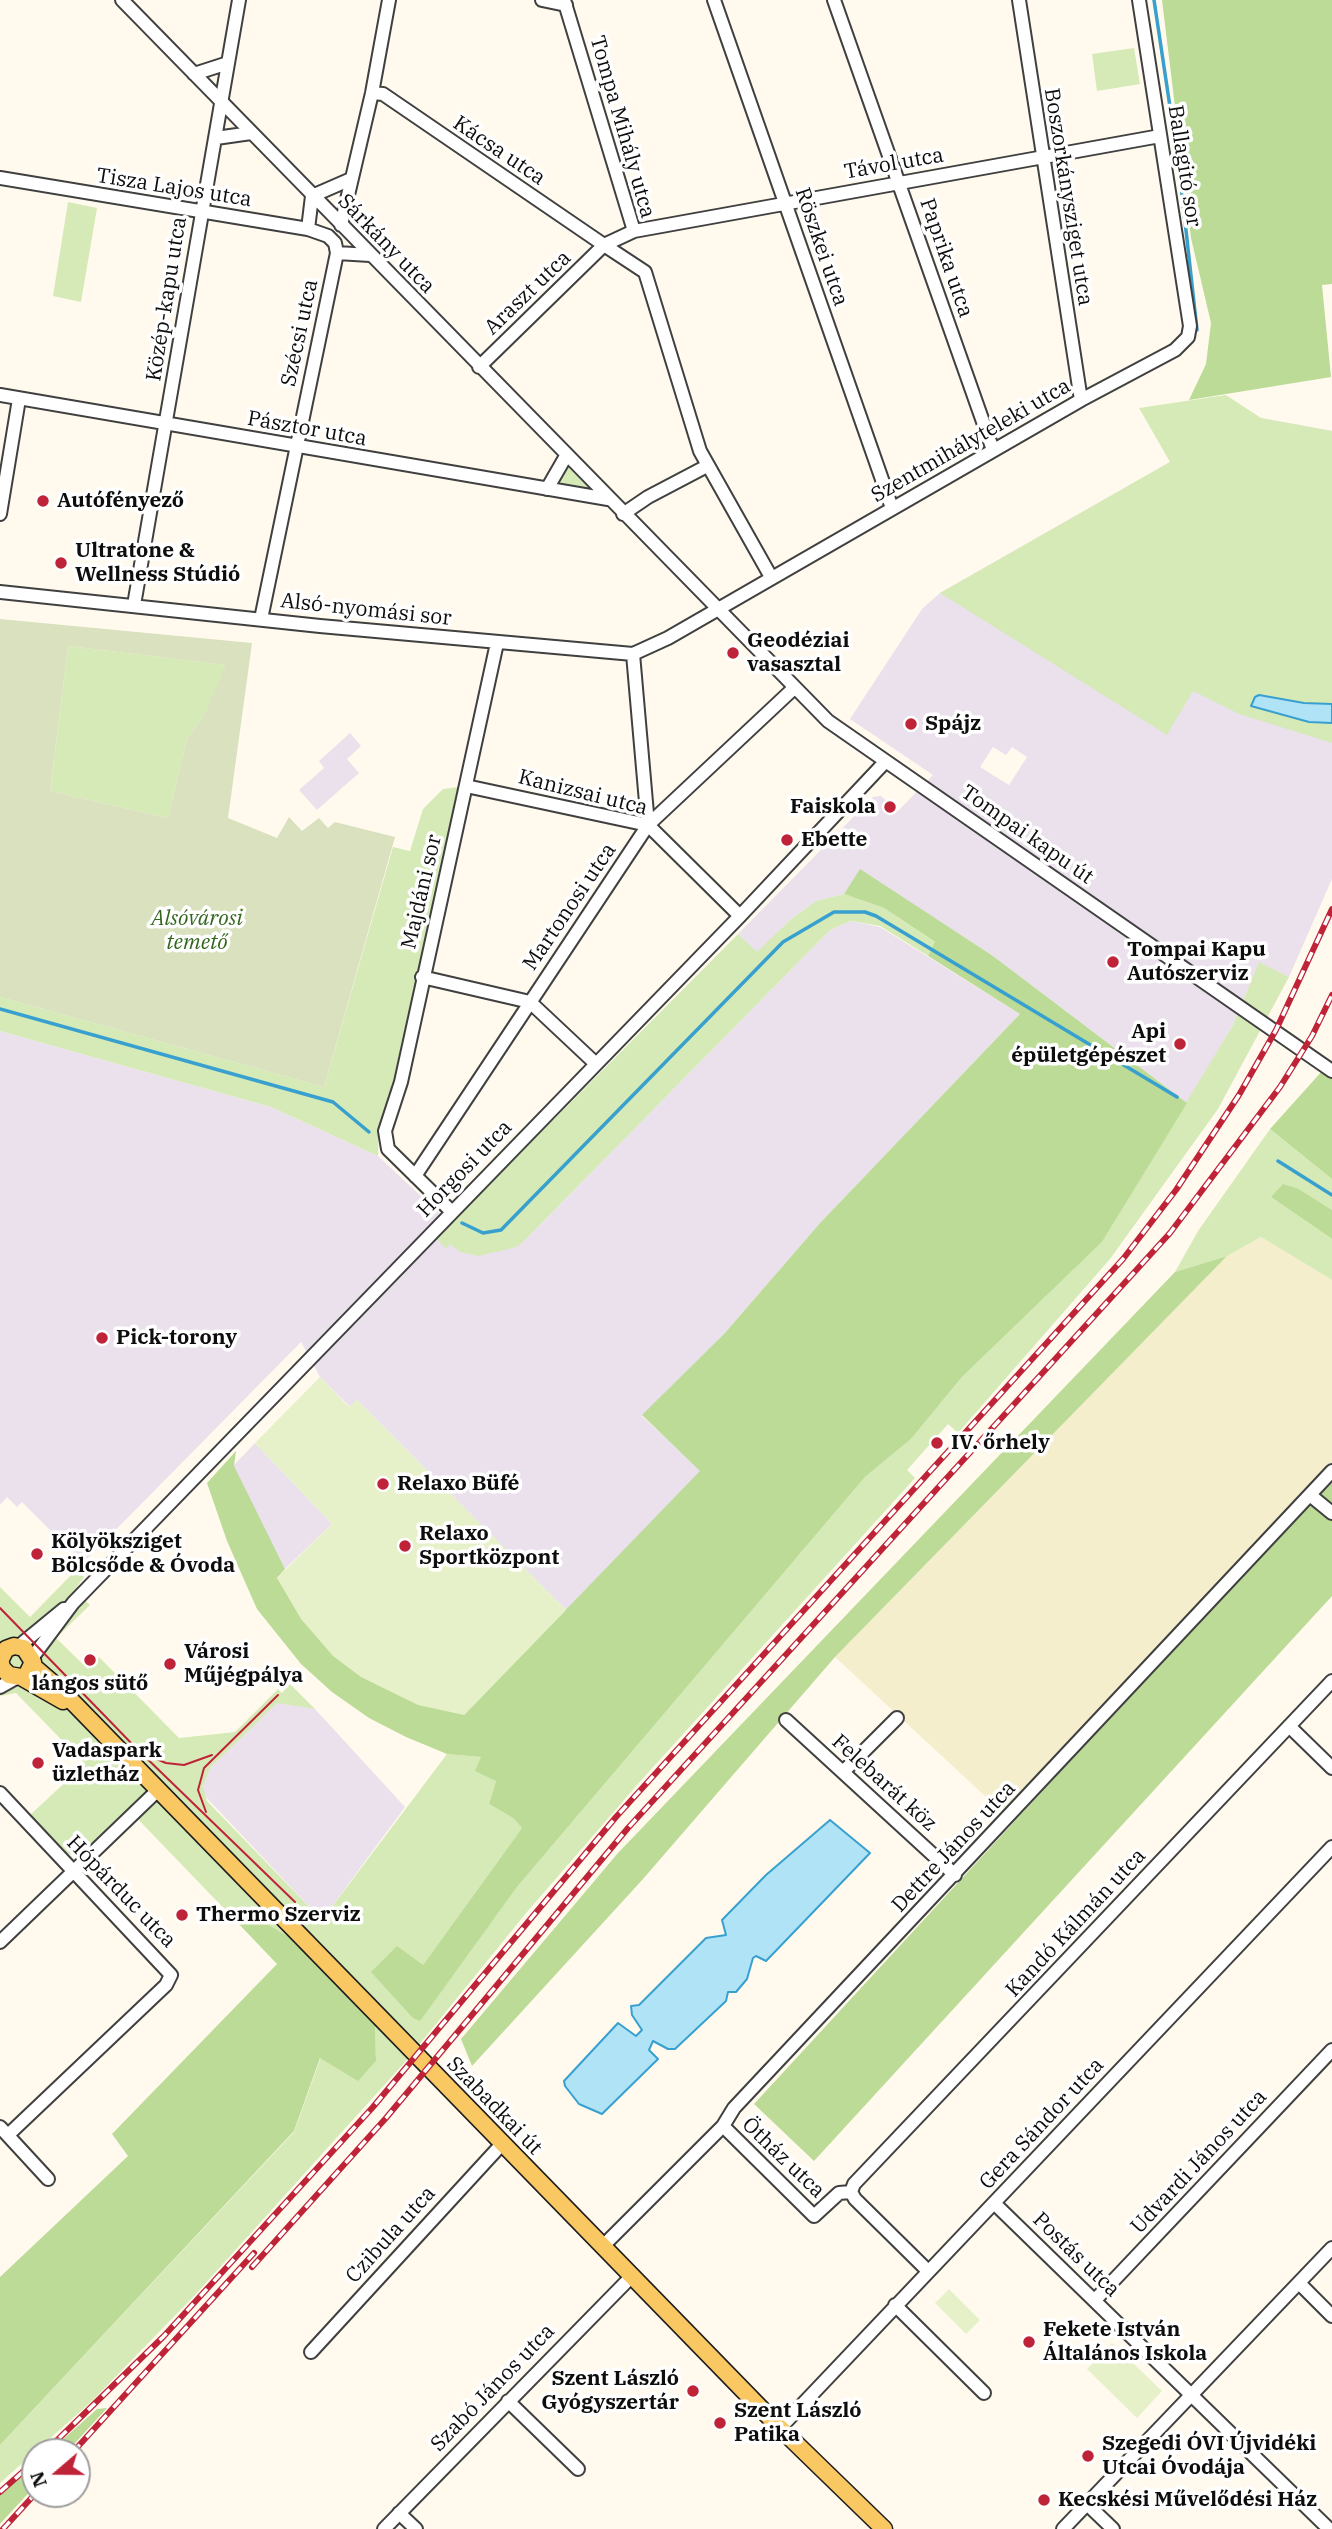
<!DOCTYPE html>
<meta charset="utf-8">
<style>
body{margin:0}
#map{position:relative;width:1332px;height:2529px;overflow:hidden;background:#fffaed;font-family:"IBM Plex Serif",serif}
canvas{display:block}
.north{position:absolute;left:21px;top:2438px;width:70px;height:70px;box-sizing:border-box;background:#fff;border:2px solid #9e9e9e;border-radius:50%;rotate:250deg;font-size:19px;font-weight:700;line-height:28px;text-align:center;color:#0d0d0d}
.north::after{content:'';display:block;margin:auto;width:24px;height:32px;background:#bf2338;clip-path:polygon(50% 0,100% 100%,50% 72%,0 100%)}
</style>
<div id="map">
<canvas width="1332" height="2529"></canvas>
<div class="north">N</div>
</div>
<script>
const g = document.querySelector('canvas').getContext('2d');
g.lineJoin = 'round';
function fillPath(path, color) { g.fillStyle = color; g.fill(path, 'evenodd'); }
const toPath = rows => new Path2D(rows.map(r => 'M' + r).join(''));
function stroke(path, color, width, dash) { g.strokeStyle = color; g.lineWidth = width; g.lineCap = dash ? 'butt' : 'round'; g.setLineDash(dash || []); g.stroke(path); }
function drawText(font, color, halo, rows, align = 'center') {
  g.font = font + ' "IBM Plex Serif",serif'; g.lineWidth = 7; g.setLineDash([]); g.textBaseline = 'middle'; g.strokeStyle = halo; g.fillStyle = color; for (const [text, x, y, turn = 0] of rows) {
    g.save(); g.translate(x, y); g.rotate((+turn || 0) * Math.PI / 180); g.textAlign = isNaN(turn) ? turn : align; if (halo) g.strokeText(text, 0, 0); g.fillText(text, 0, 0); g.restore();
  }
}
const industrial = toPath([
 [1225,397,1261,418,1332,431,1332,879,1289,977,1259,963,1233,1025,1187,1103,993,956,860,870,844,894,816,901,790,920,757,953,738,934,873,797,881,796,898,811,933,775,850,719,922,609,940,593,1170,462],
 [993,747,1006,755,1012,747,1027,757,1009,785,980,767],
 [350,733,361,746,347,759,359,773,317,810,299,790,324,768,319,761],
 [851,921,880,927,1020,1014,821,1222,724,1334,642,1416,701,1471,566,1610,357,1400,350,1407,320,1377,301,1342,83,1563,22,1502,17,1507,7,1497,0,1505,0,1031,271,1107,378,1156,451,1224,437,1238,446,1248,450,1243,460,1250,523,1242,830,930],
 [255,1443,332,1524,285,1569,233,1466],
 [277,1702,315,1709,405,1807,322,1920,204,1795,203,1783,210,1768]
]);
const farmland = toPath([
 [1261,1237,1332,1280,1332,1477,1013,1822,835,1657,1227,1256]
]);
const green = toPath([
 [1134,48,1140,84,1097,91,1092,54],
 [68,202,97,208,81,302,53,296],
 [1226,395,1261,418,1332,431,1332,743,1239,714,1193,691,1167,735,940,593,1170,462,1139,408],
 [566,465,588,487,587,492,556,485],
 [68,646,227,665,202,719,187,738,168,818,50,791],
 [458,787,391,1098,379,1125,378,1156,271,1107,0,1031,0,997,324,1087,393,847,410,851,423,809,443,789],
 [844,894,884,908,936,943,928,956,880,926,851,921,830,930,523,1242,516,1247,479,1256,460,1252,450,1244,446,1249,436,1238,738,934,757,952,790,920,816,901],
 [1259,962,1289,977,1218,1109,1110,1259,958,1433,948,1424,907,1470,915,1478,637,1785,527,1912,405,2062,194,2296,92,2401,0,2483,0,2445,294,2132,321,2057,358,2080,376,2061,375,2024,291,1938,244,1912,235,1920,131,1812,86,1853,75,1855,67,1854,30,1815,85,1764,16,1693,0,1696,0,1587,30,1617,77,1569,84,1577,74,1591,90,1605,56,1638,88,1669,99,1657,179,1738,235,1732,278,1689,282,1693,290,1684,315,1709,277,1703,210,1768,203,1786,207,1801,322,1920,447,1754,481,1757,496,1781,489,1804,513,1818,522,1828,423,1965,420,2020,517,1887,865,1477,911,1439,962,1377,1102,1242,1233,1025],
 [1270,1129,1332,1179,1332,1210,1299,1189,1271,1197,1332,1239,1332,1280,1261,1237,1227,1256,1175,1272,1198,1231]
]);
const forest = toPath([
 [1162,0,1332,0,1332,284,1322,285,1331,377,1189,400,1206,364,1211,323,1191,238],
 [860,869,993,956,1187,1103,1102,1242,962,1377,911,1439,865,1477,517,1887,420,2021,413,2018,371,1972,397,1946,423,1965,522,1828,513,1818,489,1804,496,1781,475,1771,481,1757,447,1754,406,1737,369,1718,332,1692,301,1664,257,1609,227,1541,207,1483,236,1451,234,1466,285,1569,277,1578,464,1715,700,1471,642,1415,724,1334,821,1222,1020,1014,928,956,935,942,884,908,844,894],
 [1332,1060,1332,1179,1270,1129],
 [1283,1184,1299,1189,1332,1210,1332,1239,1271,1197],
 [1227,1256,835,1657,643,1879,472,2066,461,2039,618,1853,1175,1272],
 [1332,1477,1332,1596,814,2161,754,2104],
 [244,1911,291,1938,375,2024,376,2061,358,2081,320,2058,294,2131,0,2445,0,2277,128,2156,112,2134,277,1964,235,1920],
 [107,2408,67,2452,49,2452,97,2409],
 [35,2464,35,2486,0,2524,0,2495]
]);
const cemetery = toPath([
 [0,619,252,643,228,818,277,838,289,817,302,831,319,818,328,828,335,822,395,837,324,1087,0,997],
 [68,646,226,665,202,719,187,738,168,818,50,791]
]);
const pitch = toPath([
 [320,1377,349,1407,357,1400,566,1610,464,1715,418,1705,361,1677,333,1656,301,1619,277,1578,332,1524,255,1443],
 [949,2289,980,2320,966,2334,935,2303],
 [1112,2343,1162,2391,1137,2418,1087,2369]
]);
const water = toPath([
 [1259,695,1304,703,1332,704,1332,723,1309,722,1251,706,1255,697,1259,695],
 [830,1820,870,1853,766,1961,756,1956,753,1958,747,1979,736,1992,728,1992,726,2001,675,2049,668,2049,653,2041,649,2050,658,2059,602,2114,579,2104,565,2086,564,2081,618,2023,636,2036,642,2030,632,2015,631,2006,639,2005,706,1938,726,1935,722,1920,766,1875,830,1820]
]);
const stream = toPath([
 [1154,0,1179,167,1197,330],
 [0,1009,333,1102,369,1132],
 [1278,1161,1332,1195],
 [462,1223,483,1233,501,1230,783,942,834,912,865,912,876,916,1177,1097]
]);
const minor = toPath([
 [122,0,828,721,1332,1071],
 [542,0,566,5],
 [564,0,634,231,604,245,645,272,700,451,771,577],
 [714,0,892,508],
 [834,0,993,450],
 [1019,0,1081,400],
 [194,74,228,63],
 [372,93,383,94,604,245,479,367],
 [216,138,251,133],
 [0,178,308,229,312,196,351,179],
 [341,225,372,93,389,0],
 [308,229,328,236,335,243,337,253],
 [634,231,1160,136],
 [0,395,608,499],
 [547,489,566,456],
 [0,514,19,399],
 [623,514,648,497,707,466],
 [0,592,320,626,633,654,668,638,1081,400,1175,350,1188,337,1190,326,1139,0],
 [134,605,239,0],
 [261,619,337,253,370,255],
 [633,654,648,825],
 [466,786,648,825,740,916],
 [422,977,530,1002,595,1063],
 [415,1176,648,825,793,689],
 [451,1211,388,1149,385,1131,401,1082,497,643],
 [1310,1495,1332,1513],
 [19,1646,64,1609],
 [32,1658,73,1603,740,916,885,762],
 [0,1687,16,1678],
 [786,1720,955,1875],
 [1289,1726,1332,1768],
 [843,1772,897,1718],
 [0,1793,171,1975,166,1985,8,2135],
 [0,1942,158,1790],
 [723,2126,814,2216,839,2193,851,2192],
 [0,2127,48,2179],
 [851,2192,854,2184,1332,1681],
 [851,2192,855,2199,928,2271],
 [994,2203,1329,2529],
 [602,2247,723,2126,734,2108,1332,1471],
 [1299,2283,1332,2316],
 [1095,2300,1332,2050],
 [895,2305,984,2393],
 [311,2352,501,2145],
 [508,2401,578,2469],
 [780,2428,1332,1847],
 [1087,2504,1113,2529],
 [399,2513,416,2529],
 [384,2529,631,2277],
 [1063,2529,1332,2248]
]);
const major = toPath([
 [0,1658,2,1668,9,1675,21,1677,63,1701],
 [1,1659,6,1649,14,1646,24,1648,33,1662,27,1674],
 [33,1666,61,1690,780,2428,884,2529]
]);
const tram = toPath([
 [0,1608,135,1747,295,1902],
 [149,1756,166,1763,184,1765,212,1755],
 [206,1812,198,1790,204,1768,278,1695]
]);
const rail = toPath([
 [252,2267,386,2118,628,1828,1170,1233,1280,1087,1312,1036,1332,995],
 [45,2452,163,2337,373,2107,616,1817,1123,1259,1176,1190,1239,1095,1276,1030,1332,909],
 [73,2452,254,2253],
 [0,2492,35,2461],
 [3,2529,35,2494]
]);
const markers = [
 [43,501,7,"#bf2338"],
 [61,563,7,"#bf2338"],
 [733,653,7,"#bf2338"],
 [911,724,7,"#bf2338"],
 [890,807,7,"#bf2338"],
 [787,840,7,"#bf2338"],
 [1113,962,7,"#bf2338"],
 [1180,1044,7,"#bf2338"],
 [102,1338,7,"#bf2338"],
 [937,1443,7,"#bf2338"],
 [383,1484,7,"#bf2338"],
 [405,1546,7,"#bf2338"],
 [37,1554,7,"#bf2338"],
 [90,1660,7,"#bf2338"],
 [170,1664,7,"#bf2338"],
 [38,1763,7,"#bf2338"],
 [182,1915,7,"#bf2338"],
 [1029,2342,7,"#bf2338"],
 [693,2391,7,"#bf2338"],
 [720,2423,7,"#bf2338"],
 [1088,2456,7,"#bf2338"],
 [1044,2500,7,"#bf2338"]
];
const streetNames = [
 ["Tompa Mihály utca",622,127,74],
 ["Kácsa utca",499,151,34],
 ["Távol utca",894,164,-10],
 ["Ballagitó sor",1184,166,81],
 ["Tisza Lajos utca",174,188,9],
 ["Boszorkánysziget utca",1068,197,81],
 ["Sárkány utca",386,244,46],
 ["Röszkei utca",821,247,71],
 ["Paprika utca",946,258,71],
 ["Araszt utca",528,293,-44],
 ["Közép-kapu utca",167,299,-81],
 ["Szécsi utca",300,333,-78],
 ["Pásztor utca",307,429,10],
 ["Szentmihályteleki utca",971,441,-30],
 ["Alsó-nyomási sor",366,610,6],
 ["Kanizsai utca",583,793,14],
 ["Tompai kapu út",1027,835,35],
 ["Majdáni sor",422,892,-77],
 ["Martonosi utca",570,907,-56],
 ["Horgosi utca",465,1169,-46],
 ["Felebarát köz",884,1783,42],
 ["Dettre János utca",954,1847,-47],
 ["Hópárduc utca",121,1892,46],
 ["Kandó Kálmán utca",1076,1923,-47],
 ["Szabadkai út",494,2106,46],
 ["Gera Sándor utca",1042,2124,-47],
 ["Ötház utca",783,2158,44],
 ["Udvardi János utca",1199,2162,-47],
 ["Czibula utca",391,2235,-48],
 ["Postás utca",1076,2255,44],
 ["Szabó János utca",493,2388,-46]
];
const poiNames = [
 ["Autófényező",57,501],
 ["Ultratone &",75,551],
 ["Wellness Stúdió",75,575],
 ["Geodéziai",747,641],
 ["vasasztal",747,665],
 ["Spájz",925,724],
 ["Faiskola",876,807,"right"],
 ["Ebette",801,840],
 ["Tompai Kapu",1127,950],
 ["Autószerviz",1127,974],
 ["Api",1166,1032,"right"],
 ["épületgépészet",1166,1056,"right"],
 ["Pick-torony",116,1338],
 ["IV. őrhely",951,1443],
 ["Relaxo Büfé",397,1484],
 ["Relaxo",419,1534],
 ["Sportközpont",419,1558],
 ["Kölyöksziget",51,1542],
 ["Bölcsőde & Óvoda",51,1566],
 ["Városi",184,1652],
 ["Műjégpálya",184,1676],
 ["lángos sütő",90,1684,"center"],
 ["Vadaspark",52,1751],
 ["üzletház",52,1775],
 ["Thermo Szerviz",196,1915],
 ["Fekete István",1043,2330],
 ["Általános Iskola",1043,2354],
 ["Szent László",679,2379,"right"],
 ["Gyógyszertár",679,2403,"right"],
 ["Szent László",734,2411],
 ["Patika",734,2435],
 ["Szegedi ÓVI Újvidéki",1102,2444],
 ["Utcai Óvodája",1102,2468],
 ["Kecskési Művelődési Ház",1058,2500]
];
const parkNames = [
 ["Alsóvárosi",197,919],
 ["temető",197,943]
];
fillPath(industrial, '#eae1ec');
fillPath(farmland, '#f5eecd');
fillPath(green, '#d6eab7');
fillPath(forest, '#bbdb96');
fillPath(cemetery, '#d9e1be');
fillPath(pitch, '#e6f1c9');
fillPath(water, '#b1e3f7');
stroke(water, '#38a0cf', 2);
stroke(stream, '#38a0cf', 3.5);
stroke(minor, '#404040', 16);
stroke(major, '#1e1e1e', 19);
stroke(minor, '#fff', 12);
stroke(major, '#fac862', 16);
stroke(tram, '#bf2338', 2);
stroke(rail, '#bf2338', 6);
stroke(rail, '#fff', 3.5, [10]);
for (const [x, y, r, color] of markers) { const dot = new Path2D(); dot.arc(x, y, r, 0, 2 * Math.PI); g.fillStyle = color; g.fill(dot); stroke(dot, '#fff', 2.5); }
drawText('21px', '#0d0d0d', '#fff', streetNames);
drawText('bold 21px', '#0d0d0d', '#fff', poiNames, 'left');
drawText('italic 21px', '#32661d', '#fff', parkNames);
</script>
